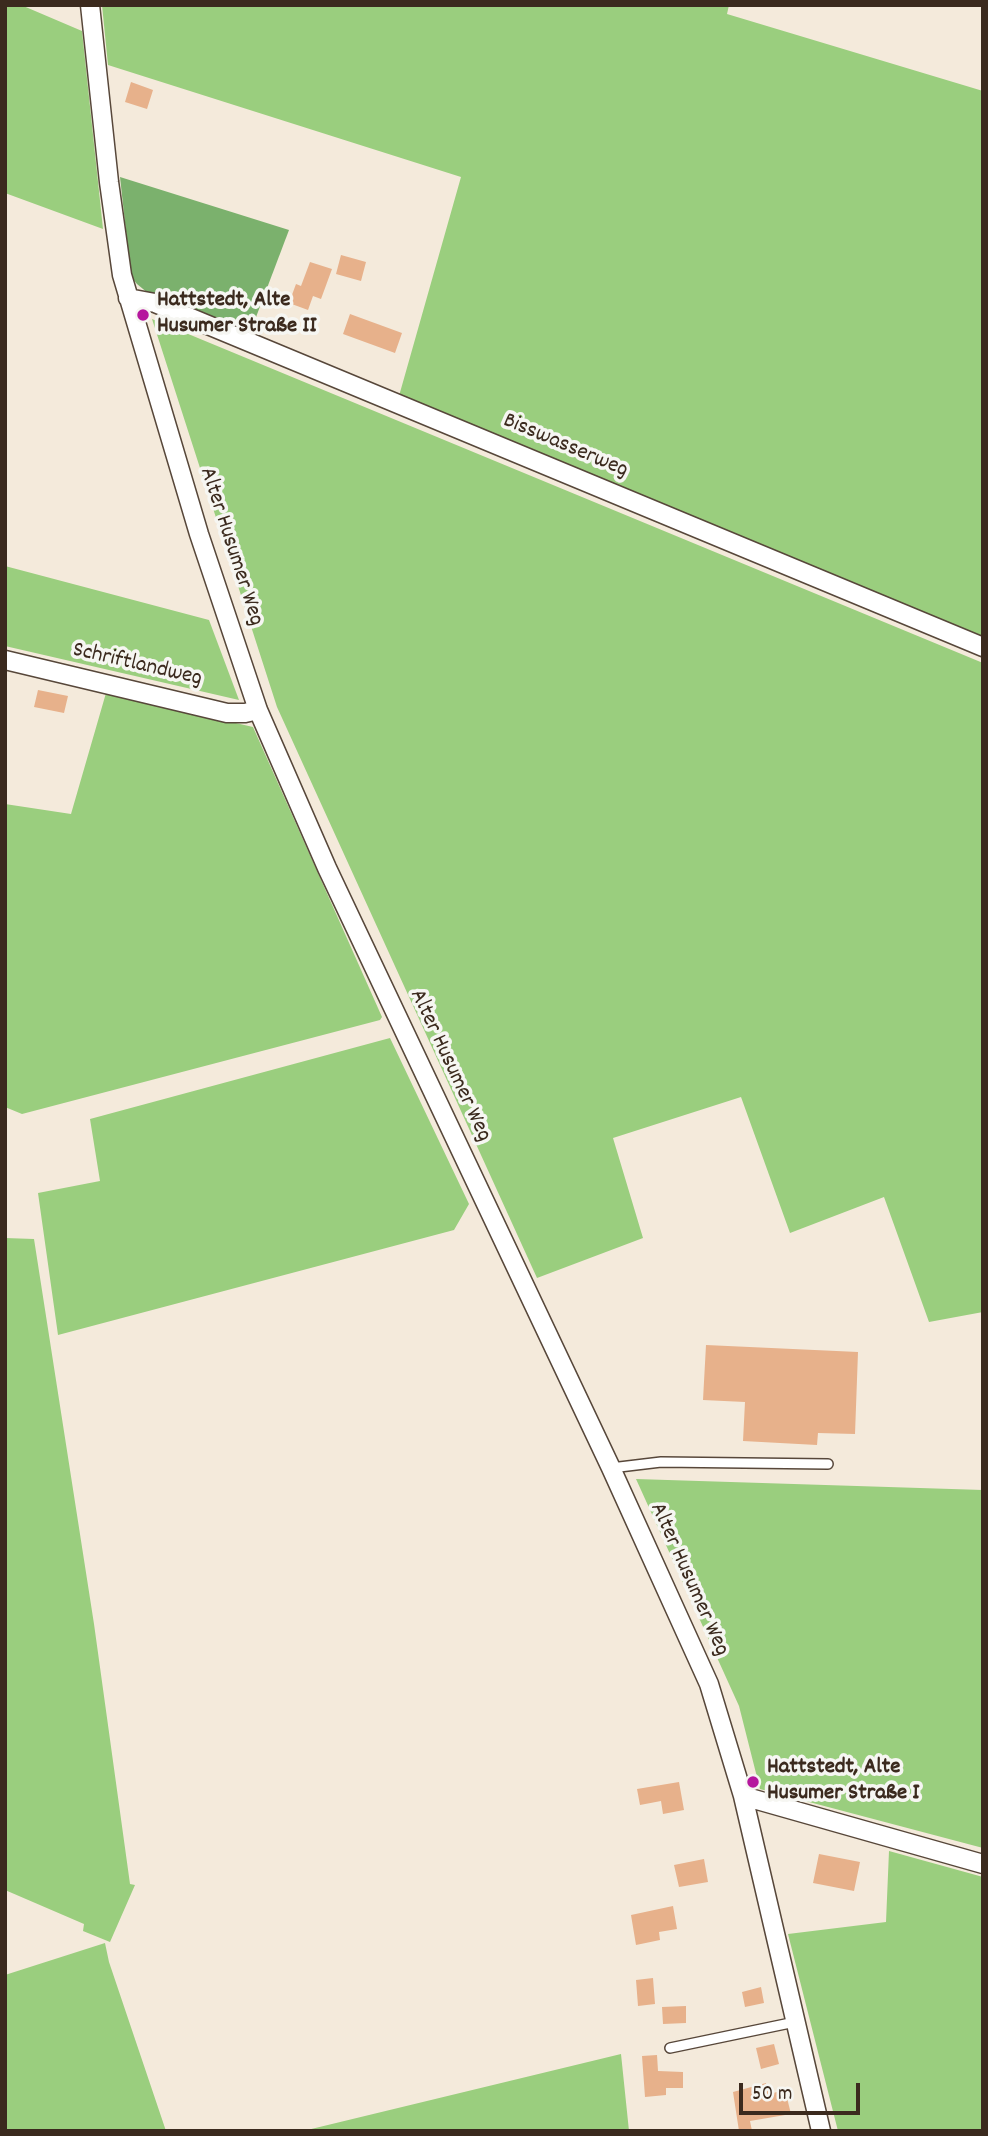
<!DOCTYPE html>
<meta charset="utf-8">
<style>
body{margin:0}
#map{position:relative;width:988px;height:2136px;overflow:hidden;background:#f4eadb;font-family:Dekko,sans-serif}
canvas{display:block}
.frame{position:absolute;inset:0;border:7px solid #3b2a1e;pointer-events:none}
.scale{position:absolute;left:739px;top:2083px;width:121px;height:32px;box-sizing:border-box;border:4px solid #3b2a1e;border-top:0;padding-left:9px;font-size:21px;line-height:24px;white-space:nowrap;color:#3b2a1e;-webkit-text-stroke:5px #f6f6f2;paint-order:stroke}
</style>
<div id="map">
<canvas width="988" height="2136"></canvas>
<div class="frame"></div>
<div class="scale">50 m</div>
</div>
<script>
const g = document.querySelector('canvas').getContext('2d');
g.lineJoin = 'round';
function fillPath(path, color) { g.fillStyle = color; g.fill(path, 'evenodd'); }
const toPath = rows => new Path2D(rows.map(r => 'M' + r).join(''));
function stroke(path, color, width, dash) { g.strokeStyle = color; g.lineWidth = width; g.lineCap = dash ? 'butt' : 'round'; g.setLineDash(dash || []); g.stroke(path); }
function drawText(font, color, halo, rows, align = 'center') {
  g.font = font + ' Dekko,sans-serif'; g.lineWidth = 7; g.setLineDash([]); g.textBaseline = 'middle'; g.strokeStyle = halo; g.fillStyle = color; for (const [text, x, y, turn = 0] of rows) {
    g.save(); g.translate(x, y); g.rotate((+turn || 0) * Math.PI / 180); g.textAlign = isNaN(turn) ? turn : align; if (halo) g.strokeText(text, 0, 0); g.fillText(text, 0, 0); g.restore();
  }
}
const green = toPath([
 [5,5,21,5,82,31,103,229,5,193],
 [102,5,729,5,727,14,983,91,983,637,399,396,461,177,108,65],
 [152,319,983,663,983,1312,929,1322,884,1197,790,1233,741,1097,613,1138,643,1238,537,1278,277,707],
 [5,566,209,620,239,700,5,646],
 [106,693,253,727,382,1017,380,1020,22,1114,5,1107,5,804,71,814],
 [390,1038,469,1204,454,1230,58,1335,38,1193,100,1181,90,1119],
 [5,1238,34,1239,94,1624,130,1884,135,1885,110,1942,83,1931,84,1924,5,1890],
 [636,1479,983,1490,983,1848,760,1789,739,1706],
 [889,1851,983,1877,983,2131,838,2131,788,1934,886,1922],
 [105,1943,109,1962,166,2131,5,2131,5,1975],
 [621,2054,629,2131,303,2131]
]);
const forest = toPath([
 [120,177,289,230,250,333,149,294,137,284,131,277]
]);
const building = toPath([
 [131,82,153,90,147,109,125,102],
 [341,255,366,262,361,281,336,274],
 [310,262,332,269,321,299,313,296,308,310,289,303,296,284,301,286],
 [350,314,402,333,395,353,343,334],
 [38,690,68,696,64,713,34,707],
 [706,1345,858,1352,855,1434,818,1433,817,1445,743,1441,745,1402,703,1400],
 [679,1782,684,1810,663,1814,661,1801,640,1805,637,1789],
 [819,1854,860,1862,854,1891,813,1883],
 [704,1859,708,1882,679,1887,674,1865],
 [673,1906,677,1929,659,1932,660,1940,636,1945,631,1915],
 [653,1978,655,2004,638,2006,636,1980],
 [761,1987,764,2003,745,2007,742,1992],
 [686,2006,686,2023,663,2024,662,2007],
 [774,2044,779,2064,761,2069,756,2048],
 [657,2055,658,2071,683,2072,683,2088,666,2088,666,2095,645,2097,642,2056],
 [766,2083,769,2094,785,2090,791,2114,750,2121,752,2131,739,2131,733,2092]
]);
const lane = toPath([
 [611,1468,661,1462,828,1464],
 [670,2048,795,2022]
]);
const street = toPath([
 [90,5,109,182,122,275,199,534,258,710,327,868,611,1468,709,1684,743,1796,821,2131],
 [128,298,155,303,983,647],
 [5,660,227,713,245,713,258,710],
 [743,1796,983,1864]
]);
const markers = [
 [143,315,7,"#b5179e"],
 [753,1782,7,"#b5179e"]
];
const poiNames = [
 ["Hattstedt, Alte",157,302],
 ["Husumer Straße II",157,328],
 ["Hattstedt, Alte",767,1769],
 ["Husumer Straße I",767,1795]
];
const streetNames = [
 ["Bisswasserweg",565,447,23],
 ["Alter Husumer Weg",230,547,72],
 ["Schriftlandweg",137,666,13],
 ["Alter Husumer Weg",449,1066,65],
 ["Alter Husumer Weg",688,1580,66]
];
fillPath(green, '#9ace7e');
fillPath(forest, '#7bb16d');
fillPath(building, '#e7b18b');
stroke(lane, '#57473a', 12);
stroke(street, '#57473a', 21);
stroke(lane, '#fff', 9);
stroke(street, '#fff', 18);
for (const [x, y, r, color] of markers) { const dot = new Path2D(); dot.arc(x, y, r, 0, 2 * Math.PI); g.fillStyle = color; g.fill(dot); stroke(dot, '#f6f6f2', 2.5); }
drawText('bold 23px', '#3b2a1e', '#f6f6f2', poiNames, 'left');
drawText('23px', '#3b2a1e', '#f6f6f2', streetNames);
</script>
